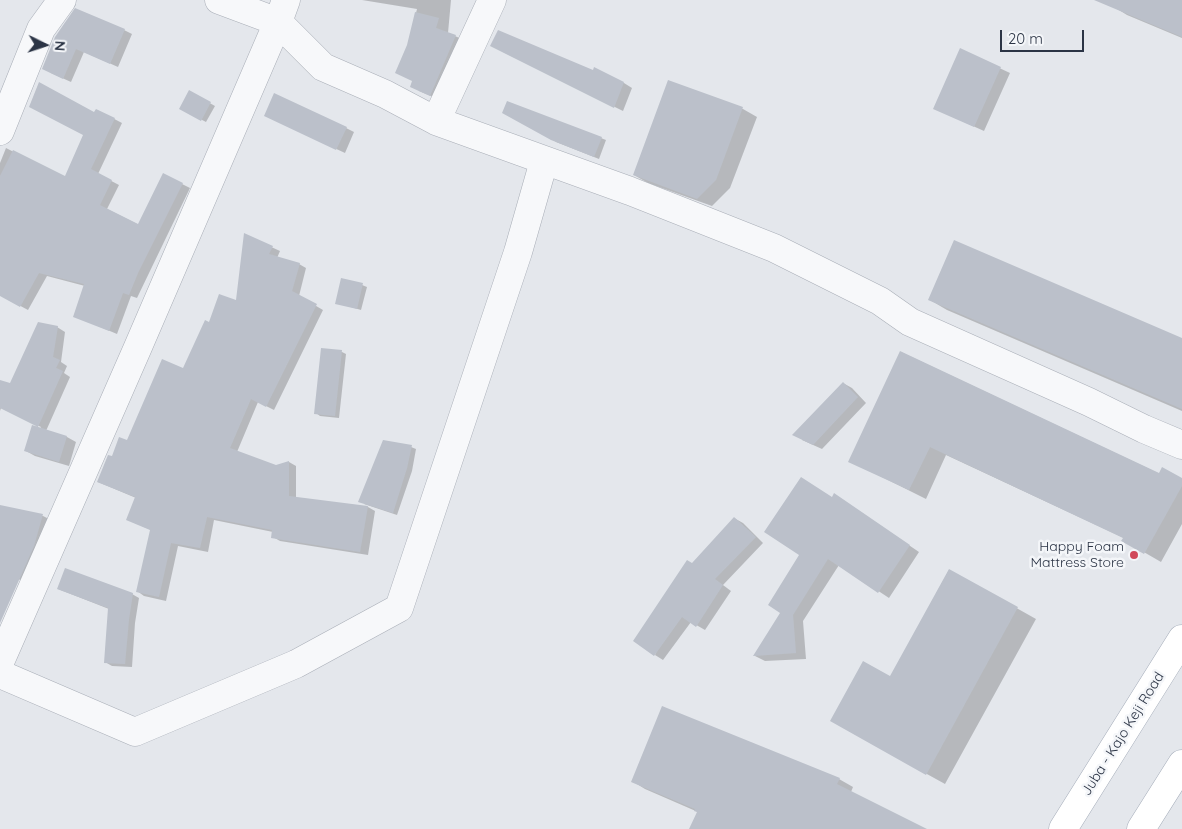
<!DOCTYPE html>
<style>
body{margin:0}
#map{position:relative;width:1182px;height:829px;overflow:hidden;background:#e4e7ec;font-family:Quicksand,sans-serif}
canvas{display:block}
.north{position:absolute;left:20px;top:20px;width:50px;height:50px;-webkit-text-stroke:4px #f4f6f9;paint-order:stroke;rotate:94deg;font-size:14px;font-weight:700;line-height:20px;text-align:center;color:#2b3445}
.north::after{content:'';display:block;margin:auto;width:18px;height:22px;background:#2b3445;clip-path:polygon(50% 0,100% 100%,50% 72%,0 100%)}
.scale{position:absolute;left:1000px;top:30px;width:84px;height:22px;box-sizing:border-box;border:2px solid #2b3445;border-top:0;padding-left:6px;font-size:15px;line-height:18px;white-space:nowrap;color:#2b3445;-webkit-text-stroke:4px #f4f6f9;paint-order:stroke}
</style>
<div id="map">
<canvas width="1182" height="829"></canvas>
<div class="north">N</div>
<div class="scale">20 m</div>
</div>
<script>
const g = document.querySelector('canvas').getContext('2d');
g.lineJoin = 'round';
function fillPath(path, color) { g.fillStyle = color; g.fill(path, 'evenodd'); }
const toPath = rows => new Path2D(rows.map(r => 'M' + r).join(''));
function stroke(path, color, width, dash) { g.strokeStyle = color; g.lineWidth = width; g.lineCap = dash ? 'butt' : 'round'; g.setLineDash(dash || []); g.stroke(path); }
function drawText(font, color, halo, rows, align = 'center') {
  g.font = font + ' Quicksand,sans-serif'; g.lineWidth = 5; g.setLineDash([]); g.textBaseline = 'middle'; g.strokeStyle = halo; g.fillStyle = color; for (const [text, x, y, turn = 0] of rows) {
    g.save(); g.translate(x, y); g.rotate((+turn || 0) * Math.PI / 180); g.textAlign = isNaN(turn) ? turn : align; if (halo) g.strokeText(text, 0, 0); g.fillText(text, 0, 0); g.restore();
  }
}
const shadow = toPath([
 [362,0,451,0,448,33,464,40,438,99,419,91,413,81,408,45,417,9],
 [1117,0,1182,0,1182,38,1127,15,1114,7],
 [124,30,132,34,118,67,84,52,71,82,51,73,56,37],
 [961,50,1010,73,984,131,944,113],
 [501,51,624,83,632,88,623,111],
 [669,82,743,109,757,117,730,188,712,206,648,183,634,175],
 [190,92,215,106,206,122,181,109],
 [508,102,606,140,599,159,556,142],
 [97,110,122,123,98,174,119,185,107,209,139,225,182,184,190,188,137,298,131,296,117,334,74,316,85,286,47,276,28,310,0,295,0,163,6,148,65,178],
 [274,120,346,128,354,132,345,153],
 [245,235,280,251,277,258,299,264,306,268,299,296,323,310,274,410,258,402,237,452,276,466,289,462,296,466,296,498,368,507,375,511,368,555,280,541,273,537,273,532,214,520,208,552,178,546,166,601,144,596,137,591,151,530,128,520,136,498,98,482,113,458,184,370,210,324,237,301],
 [362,285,367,287,361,310,337,303],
 [930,300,1182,340,1182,411,947,310],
 [57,327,65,332,61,362,67,366,64,373,70,377,46,431,67,437,76,442,69,466,35,456,26,451,41,427,1,408,0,411,0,381,11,385],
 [322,350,342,352,346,354,339,418,320,416,316,413],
 [901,352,1160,474,1182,480,1182,524,1161,562,1123,540,1124,538,946,455,926,499,850,461],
 [843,383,852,388,866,403,822,449,802,440],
 [411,447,416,449,412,471,397,515,364,504],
 [833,499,844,501,919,552,889,598,839,565,803,621,806,659,765,661,755,656,782,612,801,555],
 [0,508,43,516,51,520,28,582,0,574],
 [734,518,743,523,763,543,723,585,731,591,705,630,691,622,663,660,655,655,692,565],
 [949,570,1036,619,945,784,849,731,890,678],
 [58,589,132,594,139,598,135,623,132,667,112,666,105,662,109,609],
 [839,779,853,787,851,792,924,829,691,829,698,812,645,789,632,781]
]);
const building = toPath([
 [1094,0,1182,0,1182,37],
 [75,8,125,29,110,64,76,49,63,79,42,69,55,37],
 [415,12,439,18,436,28,456,35,430,96,410,87,412,81,395,73,407,45],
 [498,30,593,70,594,67,624,82,614,108,490,46],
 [960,48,1001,67,974,127,933,109],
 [668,80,743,107,716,180,697,199,633,175],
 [39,82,94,112,96,109,115,118,91,169,112,180,100,205,138,224,163,173,183,183,138,273,129,295,123,293,109,331,73,317,84,284,39,273,20,307,0,296,0,176,13,150,65,176,83,135,29,107],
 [189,90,211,102,201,121,179,109],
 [274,93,347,127,336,150,264,116],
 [507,101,602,137,594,157,551,140,502,113],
 [244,233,273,246,269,254,300,263,292,291,317,304,266,407,251,399,230,448,276,465,289,461,289,496,368,506,360,552,271,538,272,530,207,517,200,548,171,543,159,597,136,592,150,530,126,520,135,497,97,482,108,455,112,456,119,437,127,440,162,359,183,368,205,320,209,322,219,294,236,300],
 [954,240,1182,338,1182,409,928,300],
 [341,278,363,283,357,309,335,304],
 [38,322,58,326,53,357,60,360,56,368,63,371,38,427,0,408,0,380,10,383],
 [321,348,342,350,335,416,314,414],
 [900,351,1159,473,1162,467,1182,478,1182,486,1144,554,1121,541,1123,538,930,447,909,490,848,462],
 [843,382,858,397,813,445,792,435],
 [32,425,67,436,59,462,24,451],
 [383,440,412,445,407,468,393,513,358,502],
 [801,477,832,497,834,493,910,545,878,593,828,559,793,615,796,653,753,656,780,613,768,605,799,555,764,532],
 [0,505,43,514,34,546,0,623],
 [734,517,756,537,715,579,723,585,696,627,682,617,654,656,633,641,687,560,692,563],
 [65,568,133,593,129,619,125,664,104,663,108,608,57,589],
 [949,569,1018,607,926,775,830,721,863,661,890,676],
 [662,706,840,778,837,784,927,829,689,829,697,812,694,811,695,809,631,782]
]);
const minor = toPath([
 [219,0,278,22,323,67,385,94,436,121,630,191,774,248,880,301,910,322,1089,402,1144,429,1182,445],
 [436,121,492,0],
 [0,131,41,29,62,0],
 [0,662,138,347,278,22,286,0],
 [0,674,135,732,296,664,399,608,518,252,544,161]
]);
const major = toPath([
 [1063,829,1182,639],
 [1141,829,1182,764]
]);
const markers = [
 [1134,555,5,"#d1495b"]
];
const poiNames = [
 ["Happy Foam",1124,547],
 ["Mattress Store",1124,563]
];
const streetNames = [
 ["Juba - Kajo Keji Road",1123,734,-58]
];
fillPath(shadow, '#0003');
fillPath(building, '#bbc0ca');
stroke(minor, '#a9aeb7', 29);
stroke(major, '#a3abb8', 29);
stroke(minor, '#f7f8fa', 28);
stroke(major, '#fff', 28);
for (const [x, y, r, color] of markers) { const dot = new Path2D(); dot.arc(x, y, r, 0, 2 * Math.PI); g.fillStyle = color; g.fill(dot); stroke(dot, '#f4f6f9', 2); }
drawText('14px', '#2b3445', '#f4f6f9', poiNames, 'right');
drawText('14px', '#2b3445', '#f4f6f9', streetNames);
</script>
